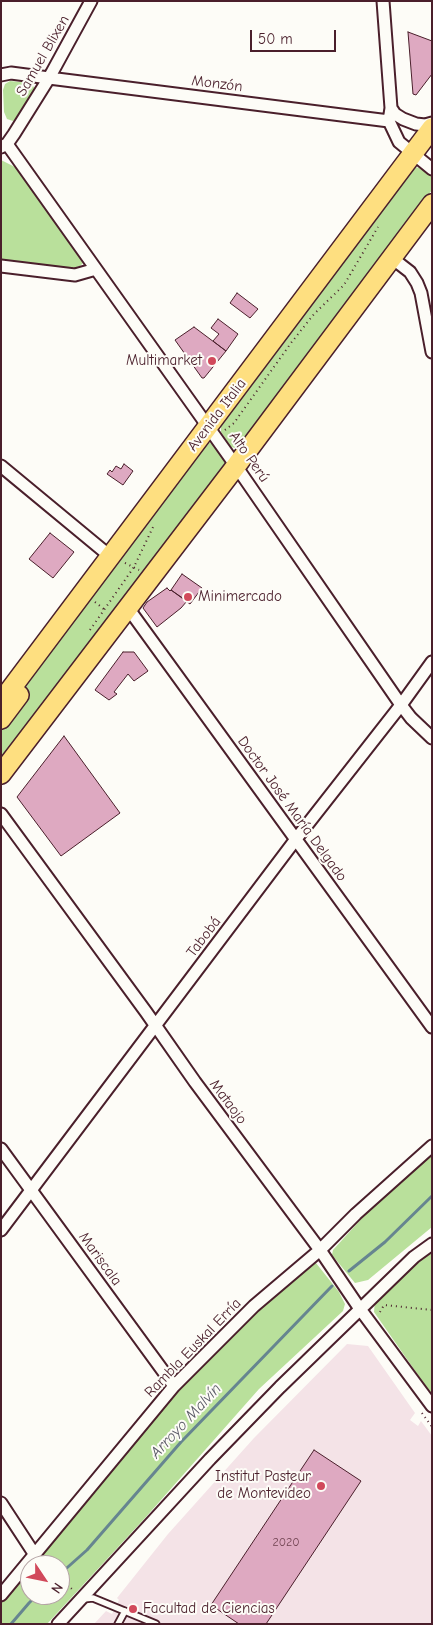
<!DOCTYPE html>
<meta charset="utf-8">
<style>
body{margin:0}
#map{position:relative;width:433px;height:1625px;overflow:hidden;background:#fdfcf7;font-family:"Comic Neue",sans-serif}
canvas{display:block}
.frame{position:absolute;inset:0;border:2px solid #4a1f2b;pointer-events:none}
.north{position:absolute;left:20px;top:1555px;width:50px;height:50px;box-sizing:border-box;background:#fdfcf7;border:1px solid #b5a4a5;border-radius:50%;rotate:124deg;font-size:14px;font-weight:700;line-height:20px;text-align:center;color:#4a1f2b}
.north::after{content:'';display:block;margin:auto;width:18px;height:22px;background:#d1495b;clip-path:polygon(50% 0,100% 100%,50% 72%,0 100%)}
.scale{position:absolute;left:250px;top:30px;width:86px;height:22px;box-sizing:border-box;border:2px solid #4a1f2b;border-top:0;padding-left:6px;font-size:15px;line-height:18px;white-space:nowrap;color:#4a1f2b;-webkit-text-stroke:4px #fdfcf7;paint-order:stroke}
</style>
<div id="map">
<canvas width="433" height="1625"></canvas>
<div class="frame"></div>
<div class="north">N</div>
<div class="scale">50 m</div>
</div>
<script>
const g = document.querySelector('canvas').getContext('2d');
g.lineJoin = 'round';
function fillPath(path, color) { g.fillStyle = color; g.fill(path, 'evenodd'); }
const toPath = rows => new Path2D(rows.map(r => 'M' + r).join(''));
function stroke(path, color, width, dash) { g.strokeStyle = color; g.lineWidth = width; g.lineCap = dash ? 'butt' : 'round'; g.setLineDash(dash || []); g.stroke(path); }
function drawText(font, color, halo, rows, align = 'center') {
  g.font = font + ' "Comic Neue",sans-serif'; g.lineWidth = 4; g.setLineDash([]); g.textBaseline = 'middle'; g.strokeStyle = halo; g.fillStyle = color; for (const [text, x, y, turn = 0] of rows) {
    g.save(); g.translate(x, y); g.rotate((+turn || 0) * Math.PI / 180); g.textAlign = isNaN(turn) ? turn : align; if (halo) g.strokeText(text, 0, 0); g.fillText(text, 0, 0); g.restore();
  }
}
const built = toPath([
 [347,1344,368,1346,415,1413,410,1420,418,1426,421,1421,432,1436,432,1624,94,1624,106,1611,112,1614,119,1600,117,1598,168,1534,254,1438]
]);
const green = toPath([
 [10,81,29,83,34,87,34,90,18,119,13,121,7,119,4,112,3,90,5,84],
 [1,160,17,168,81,258,83,263,80,266,73,268,1,260],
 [415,167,423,169,432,176,432,190,238,446,235,448,231,447,221,432,221,424],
 [207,442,213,444,225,462,223,467,1,761,1,712],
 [432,1153,432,1227,368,1280,355,1283,332,1255,333,1250,364,1216,413,1170],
 [432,1250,432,1395,374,1312,375,1300],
 [316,1263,339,1292,345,1304,343,1311,259,1389,145,1518,47,1624,1,1624,1,1601,30,1567,30,1595,60,1595,60,1565,32,1565,153,1418,182,1386,248,1317,304,1270]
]);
const stream = toPath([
 [349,1271,385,1242,432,1196],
 [60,1574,87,1550,181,1442,332,1286],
 [11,1624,29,1603,37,1595]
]);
const building = toPath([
 [408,32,432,41,432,74,416,95,413,94,408,32],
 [237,293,258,309,250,318,230,303,237,293],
 [218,319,238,334,226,351,213,341,219,334,211,328,218,319],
 [194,327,226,351,204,378,202,378,175,340,194,327],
 [124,464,133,471,123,485,107,474,110,470,112,472,116,466,121,469,124,464],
 [50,533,74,552,53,578,29,559,50,533],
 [182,574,202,588,190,604,171,590,182,574],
 [167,588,170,591,171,590,187,601,181,608,157,627,143,608,147,602,167,588],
 [123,652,134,652,148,671,134,681,128,674,114,692,117,694,109,700,95,690,123,652],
 [64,736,120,813,61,856,17,797,64,736],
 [314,1450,361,1481,266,1624,239,1624,211,1605,314,1450]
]);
const path = toPath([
 [225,430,234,423,291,343,314,314,344,285,378,227],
 [125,563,139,570],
 [95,602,105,610],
 [90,630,134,567,154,525],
 [380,1312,384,1305,432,1310],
 [422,1413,432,1427],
 [60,1578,73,1590]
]);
const lane = toPath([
 [83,1599,93,1598,156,1624],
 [118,1624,125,1611]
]);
const street = toPath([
 [383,1,391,108,389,121],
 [1,75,11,73,49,78,389,121],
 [391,108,395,114,403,119,416,124,425,125,432,123],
 [389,121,399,142,432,169],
 [7,144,236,466,401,705,411,718,432,738],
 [1,147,7,144,14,134,49,78,91,1],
 [392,258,410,272,417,283,421,293,432,352],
 [1,266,75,275,96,269],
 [1,466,111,557],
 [128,608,432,1027],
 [1,814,146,1012,195,1082,320,1250,360,1309,432,1406],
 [1,1149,174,1386],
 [1,1230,296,839,401,705,432,662],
 [1,1503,35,1555],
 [1,1595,174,1386,254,1306,320,1250,356,1214,432,1146],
 [58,1624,210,1459,280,1387,414,1257,432,1244]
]);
const primary = toPath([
 [1,702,432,128],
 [1,719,19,695],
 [1,774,236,466,432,204]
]);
const markers = [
 [212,361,5,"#d1495b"],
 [188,597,5,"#d1495b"],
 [321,1486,5,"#d1495b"],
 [133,1609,5,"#d1495b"]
];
const numberNames = [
 ["2020",286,1543]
];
const streetNames = [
 ["Samuel Blixen",43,56,-60],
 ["Monzón",217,84,7],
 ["Avenida Italia",217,415,-53],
 ["Alto Perú",249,457,55],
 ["Doctor José María Delgado",292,809,54],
 ["Tabobá",204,937,-53],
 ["Mataojo",228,1102,53],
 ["Mariscala",100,1259,54],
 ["Rambla Euskal Erría",193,1348,-46]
];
const poiNames = [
 ["Multimarket",202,361],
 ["Minimercado",198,597,"left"],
 ["Institut Pasteur",311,1477],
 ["de Montevideo",311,1494],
 ["Facultad de Ciencias",143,1609,"left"]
];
const waterNames = [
 ["Arroyo Malvín",186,1421,-47]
];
fillPath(built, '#f4e3e7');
fillPath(green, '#b9e09b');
stroke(stream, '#668590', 3);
fillPath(building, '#dea9c1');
stroke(building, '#4a1f2b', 1);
stroke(lane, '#4a1f2b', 9);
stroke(street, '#4a1f2b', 15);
stroke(primary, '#4a1f2b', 22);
stroke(path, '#4a1f2b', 2, [1, 4]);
stroke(lane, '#fdfcf7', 5.5);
stroke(street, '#fdfcf7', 11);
stroke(primary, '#fedf80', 19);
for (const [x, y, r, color] of markers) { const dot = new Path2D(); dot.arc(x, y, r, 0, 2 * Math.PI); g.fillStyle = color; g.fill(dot); stroke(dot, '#fdfcf7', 2); }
drawText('12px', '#6f4250', null, numberNames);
drawText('15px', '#4a1f2b', '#fdfcf7', streetNames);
drawText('15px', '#4a1f2b', '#fdfcf7', poiNames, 'right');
drawText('italic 16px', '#5a5a66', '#fdfcf7', waterNames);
</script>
